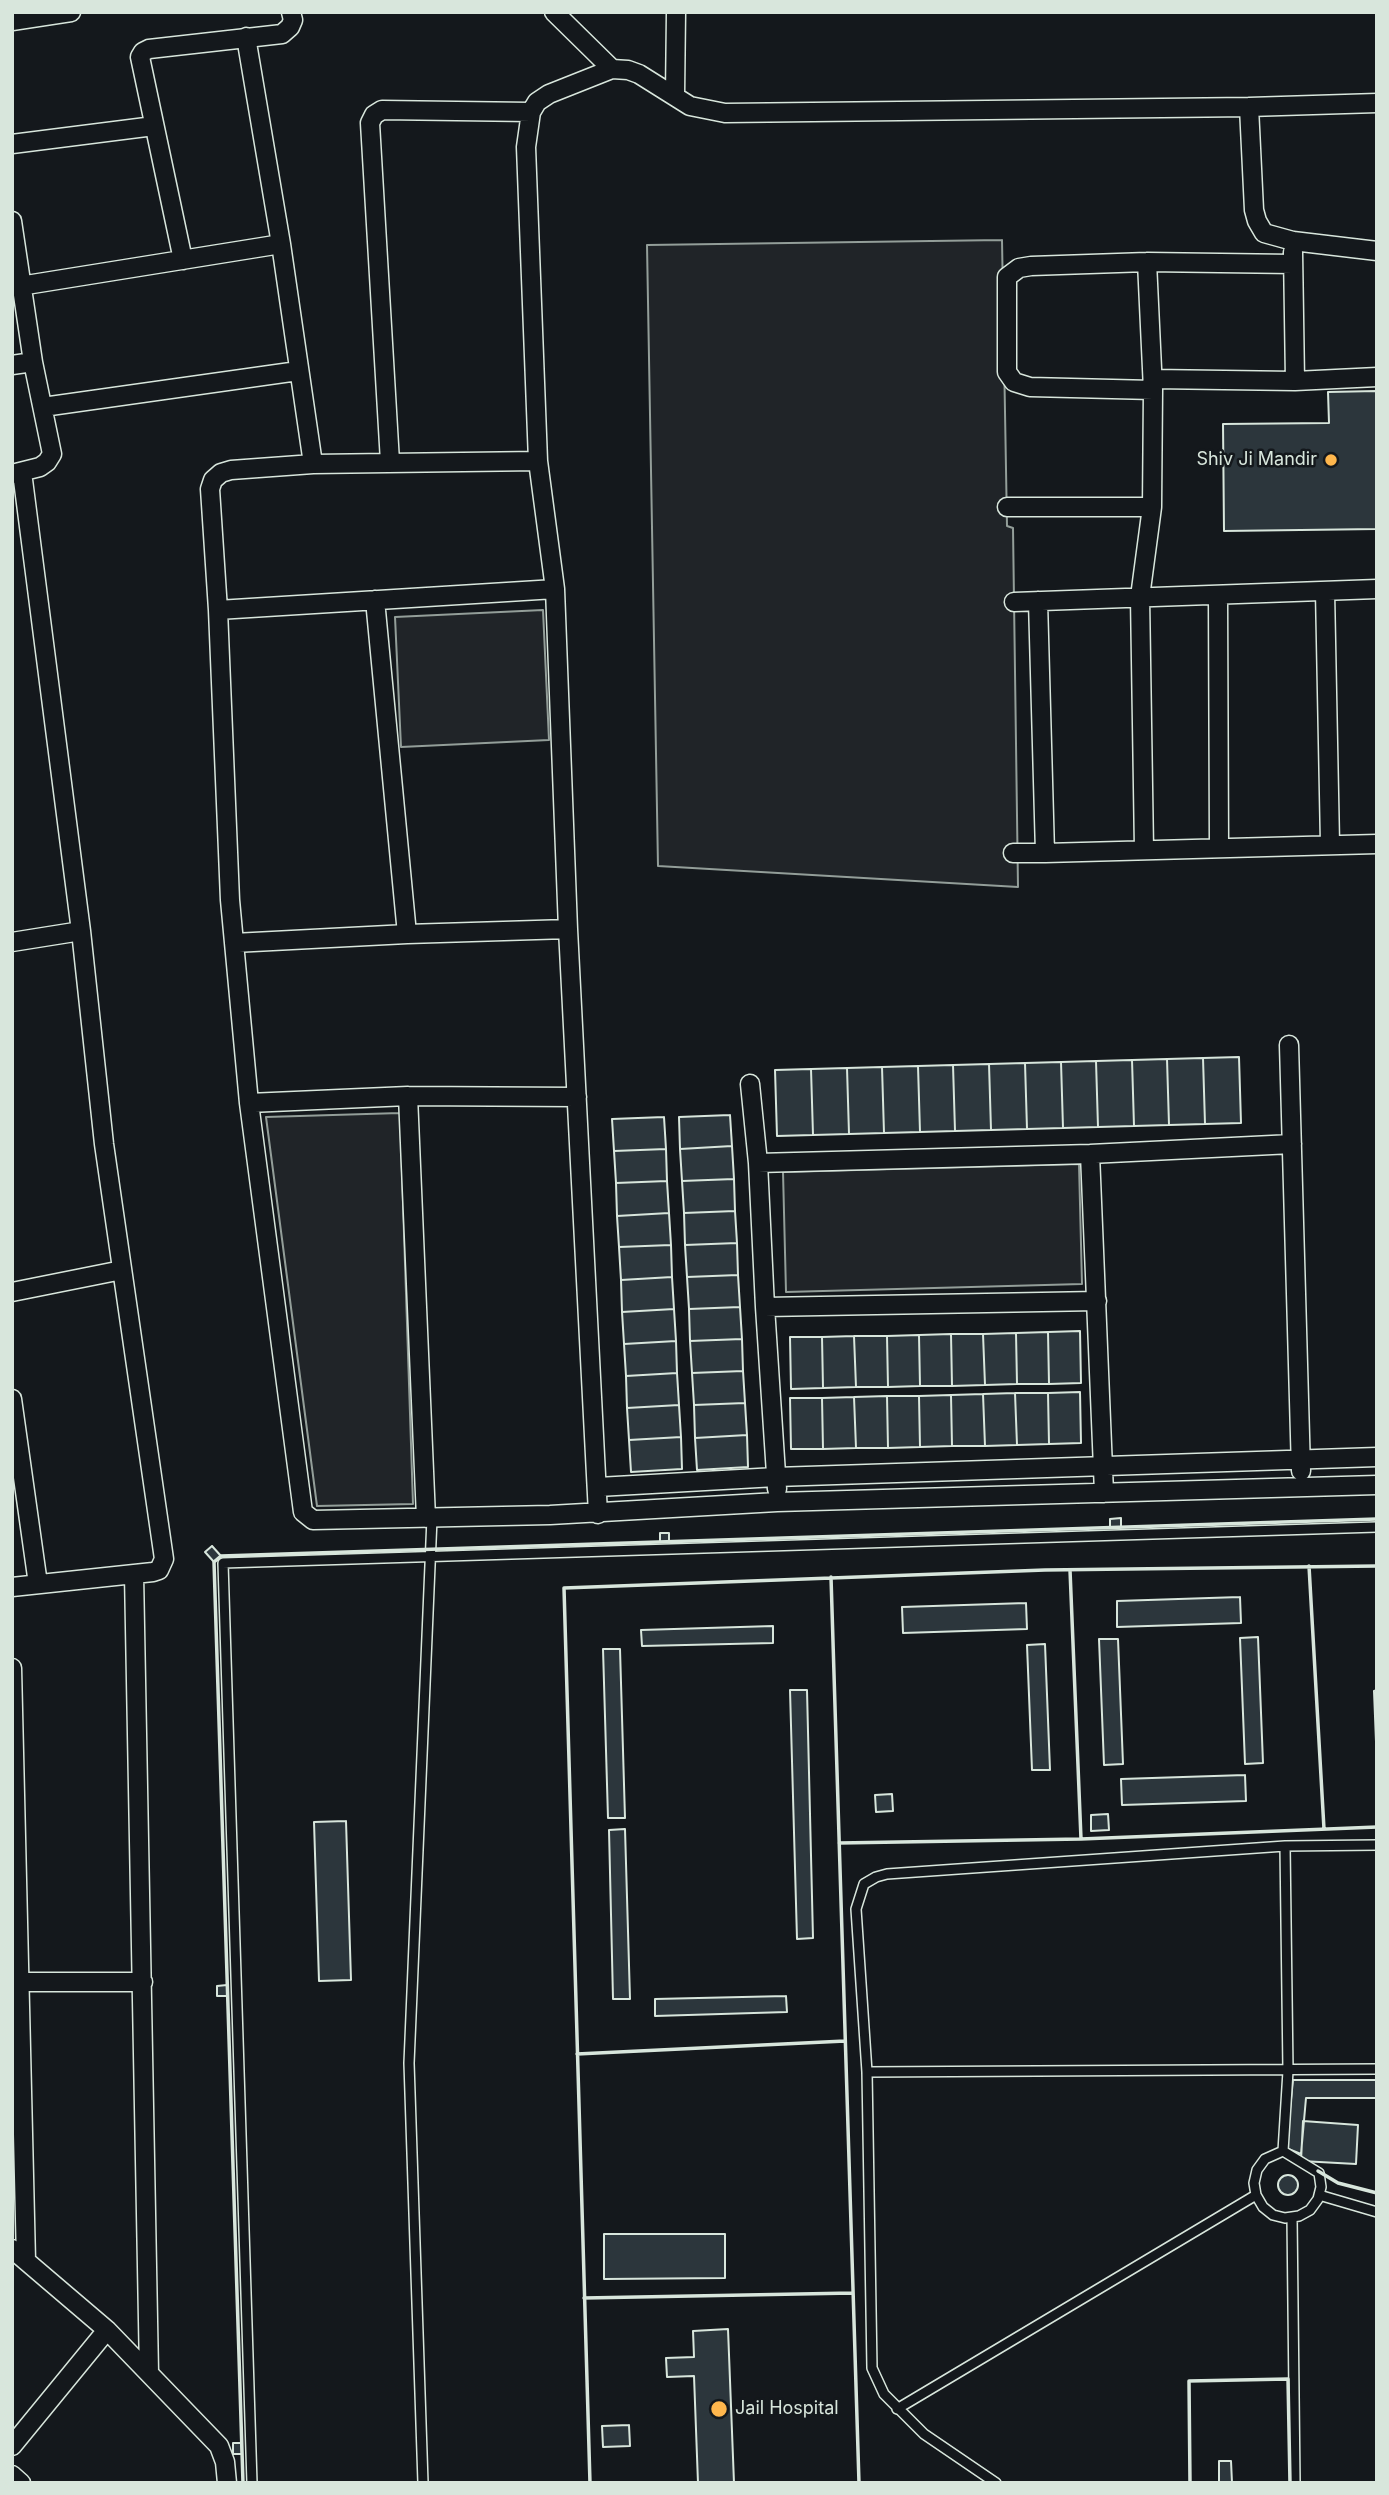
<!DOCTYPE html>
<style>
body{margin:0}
#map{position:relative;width:1389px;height:2495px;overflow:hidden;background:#14181c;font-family:Inter,sans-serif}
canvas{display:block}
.frame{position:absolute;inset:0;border:14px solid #d8e6dc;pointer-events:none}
</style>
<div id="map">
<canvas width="1389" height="2495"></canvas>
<div class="frame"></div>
</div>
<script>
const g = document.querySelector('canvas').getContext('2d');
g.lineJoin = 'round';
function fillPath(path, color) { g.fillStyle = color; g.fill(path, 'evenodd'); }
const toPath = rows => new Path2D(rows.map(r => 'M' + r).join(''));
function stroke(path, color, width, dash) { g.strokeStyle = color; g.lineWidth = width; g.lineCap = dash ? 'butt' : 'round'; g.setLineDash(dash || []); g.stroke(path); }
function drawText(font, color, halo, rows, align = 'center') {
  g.font = font + ' Inter,sans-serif'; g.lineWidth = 5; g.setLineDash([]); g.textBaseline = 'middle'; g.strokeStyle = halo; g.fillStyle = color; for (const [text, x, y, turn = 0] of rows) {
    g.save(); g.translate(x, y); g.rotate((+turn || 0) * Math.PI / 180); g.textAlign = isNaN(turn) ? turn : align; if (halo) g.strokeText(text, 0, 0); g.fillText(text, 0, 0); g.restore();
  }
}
const green = toPath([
 [1002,240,1007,526,1013,528,1018,887,658,866,647,245,1002,240],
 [543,610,549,740,401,747,395,617,543,610],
 [400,1113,413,1504,317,1506,266,1117,400,1113],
 [1079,1164,1082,1284,786,1292,783,1172,1079,1164]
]);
const building = toPath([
 [1377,391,1377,529,1224,531,1223,424,1329,423,1328,392,1377,391],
 [1239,1057,1241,1123,1205,1124,1203,1058,1239,1057],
 [1203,1058,1205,1124,1169,1125,1167,1059,1203,1058],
 [1167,1059,1169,1125,1134,1126,1132,1060,1167,1059],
 [1132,1060,1134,1126,1098,1127,1096,1061,1132,1060],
 [1096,1061,1098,1127,1063,1128,1061,1062,1096,1061],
 [1061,1062,1063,1128,1027,1129,1025,1063,1061,1062],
 [1025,1063,1027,1129,991,1130,989,1064,1025,1063],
 [989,1064,991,1130,955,1131,953,1065,989,1064],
 [953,1065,955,1131,920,1132,918,1066,953,1065],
 [918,1066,920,1132,884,1133,882,1067,918,1066],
 [882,1067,884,1133,849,1134,847,1068,882,1067],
 [847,1068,849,1134,813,1135,811,1069,847,1068],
 [811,1069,813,1135,777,1136,775,1070,811,1069],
 [730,1115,732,1146,680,1149,679,1117,730,1115],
 [664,1117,666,1149,614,1151,612,1119,664,1117],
 [732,1146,734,1179,682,1181,680,1149,732,1146],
 [666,1149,667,1181,616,1183,614,1151,666,1149],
 [734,1179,735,1211,684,1213,682,1181,734,1179],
 [667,1181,669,1213,617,1216,616,1183,667,1181],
 [735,1211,737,1243,685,1245,684,1213,735,1211],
 [669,1213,671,1245,619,1247,617,1216,669,1213],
 [737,1243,738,1275,687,1277,685,1245,737,1243],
 [671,1245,672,1277,621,1280,619,1247,671,1245],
 [738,1275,740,1307,689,1309,687,1277,738,1275],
 [672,1277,674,1309,622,1312,621,1280,672,1277],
 [740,1307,742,1339,690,1341,689,1309,740,1307],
 [674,1309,676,1341,624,1344,622,1312,674,1309],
 [1080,1331,1081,1383,1049,1384,1048,1332,1080,1331],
 [1048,1332,1049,1384,1017,1384,1016,1333,1048,1332],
 [1016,1333,1017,1384,985,1385,983,1334,1016,1333],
 [951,1334,952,1386,920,1386,919,1335,951,1334],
 [951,1334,983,1334,985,1385,952,1386,951,1334],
 [919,1335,920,1386,888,1387,887,1336,919,1335],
 [854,1336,887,1336,888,1387,856,1387,854,1336],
 [854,1336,856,1387,823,1388,822,1337,854,1336],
 [790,1337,822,1337,823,1388,791,1389,790,1337],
 [742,1339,743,1371,692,1373,690,1341,742,1339],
 [676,1341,677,1373,626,1376,624,1344,676,1341],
 [743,1371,745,1403,694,1405,692,1373,743,1371],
 [677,1373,679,1405,627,1408,626,1376,677,1373],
 [1080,1392,1081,1443,1049,1444,1048,1393,1080,1392],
 [1015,1393,1017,1445,985,1446,983,1394,1015,1393],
 [1015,1393,1048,1393,1049,1444,1017,1445,1015,1393],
 [983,1394,985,1446,952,1446,951,1395,983,1394],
 [951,1395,952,1446,920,1447,919,1396,951,1395],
 [887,1396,919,1396,920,1447,888,1448,887,1396],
 [887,1396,888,1448,856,1448,854,1397,887,1396],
 [854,1397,856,1448,823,1449,822,1398,854,1397],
 [790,1398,822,1398,823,1449,791,1449,790,1398],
 [745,1403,747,1435,695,1438,694,1405,745,1403],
 [679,1405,681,1437,629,1440,627,1408,679,1405],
 [747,1435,748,1467,697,1470,695,1438,747,1435],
 [681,1437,682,1469,631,1472,629,1440,681,1437],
 [1121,1518,1121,1527,1110,1528,1110,1519,1121,1518],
 [660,1533,669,1533,669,1542,660,1542,660,1533],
 [212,1546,221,1556,214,1562,205,1552,212,1546],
 [1240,1597,1241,1623,1117,1627,1117,1601,1240,1597],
 [1026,1603,1027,1629,903,1633,902,1607,1026,1603],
 [773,1626,773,1643,642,1646,641,1630,773,1626],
 [1258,1637,1263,1763,1245,1764,1240,1638,1258,1637],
 [1099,1639,1118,1639,1123,1764,1104,1765,1099,1639],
 [1045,1644,1050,1770,1032,1770,1027,1645,1045,1644],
 [603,1649,620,1649,625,1818,608,1818,603,1649],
 [790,1690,807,1690,813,1938,797,1939,790,1690],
 [1377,1690,1377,1767,1374,1691,1377,1690],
 [1245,1775,1246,1801,1122,1805,1121,1779,1245,1775],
 [892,1794,893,1811,876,1812,875,1795,892,1794],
 [1108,1814,1109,1830,1091,1831,1091,1815,1108,1814],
 [346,1821,351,1980,319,1981,314,1822,346,1821],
 [625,1829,630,1999,613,1999,609,1830,625,1829],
 [227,1985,228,1996,217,1996,217,1986,227,1985],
 [786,1996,787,2012,655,2016,655,1999,786,1996],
 [1293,2080,1377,2080,1377,2098,1306,2098,1301,2154,1286,2148,1293,2080],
 [1303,2121,1358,2125,1356,2164,1301,2161,1303,2121],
 '1278 2185a10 10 0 1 1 20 0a10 10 0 1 1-20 0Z',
 [604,2234,725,2234,725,2278,604,2279,604,2234],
 [728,2329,734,2483,698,2483,694,2376,667,2377,666,2358,694,2357,693,2331,728,2329],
 [629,2425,630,2446,603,2447,602,2426,629,2425],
 [233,2443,241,2443,242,2454,233,2454,233,2443],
 [1219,2461,1231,2461,1232,2483,1219,2483,1219,2461]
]);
const service = toPath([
 [867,2072,1377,2069],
 [1283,2151,1288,2071,1285,1846],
 [1283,2151,1319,2173,1321,2187,1318,2199,1310,2210,1299,2216,1285,2218,1273,2215,1263,2207,1256,2195,1254,2183,1257,2170,1265,2159,1283,2151],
 [1319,2195,1377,2212],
 [1292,2217,1295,2483],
 [897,2409,1256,2195],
 [252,2483,223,1563,1377,1527],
 [423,2483,409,2063,432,1518],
 [996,2483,924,2434,884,2394,872,2368,867,2072,856,1909,864,1884,876,1877,887,1874,1285,1846,1377,1845]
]);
const minor = toPath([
 [554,12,612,69],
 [12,21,71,12],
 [246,37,281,244,313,464],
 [675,96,676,12],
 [1249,107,1254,210,1257,221,1264,233,1293,241,1377,251],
 [12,144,154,126],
 [12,221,33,362,52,454,47,462,40,467,12,474],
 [1293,252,1295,381],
 [183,260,140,57,143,52,149,49,282,34,290,27,293,20,291,12],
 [20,286,281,244],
 [12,365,33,362],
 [1153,379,1295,381,1377,377],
 [1153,390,1030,387,1014,382,1007,372,1007,277,1019,268,1031,266,1147,262,1293,264],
 [43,407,298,371],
 [390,462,370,123,374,115,382,110,531,112],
 [1007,507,1152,507],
 [555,589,218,610,230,900,249,1103,303,1512,313,1520,550,1515,777,1502,1377,1485],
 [1325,591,1330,844],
 [1218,595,1219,848],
 [375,600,407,934],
 [1038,601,1045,853,1377,844],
 [1014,602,1377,589],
 [218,610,210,489,213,480,221,473,231,470,313,464,538,461],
 [1144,850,1140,597,1152,507,1153,390,1147,262],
 [1013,853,1045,853],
 [12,942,81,931],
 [234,943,407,934,568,929],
 [1289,1045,1301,1471],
 [750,1084,758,1163,765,1307,777,1489],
 [408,1096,426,1518],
 [249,1103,408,1096,577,1097],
 [1090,1154,1104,1493],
 [758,1163,1090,1154,1292,1144],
 [12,1292,122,1270],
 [765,1307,1097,1301],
 [12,1399,38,1584],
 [598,1487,776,1477,1377,1457],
 [598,1514,568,929,555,589,538,461,526,147,531,112,537,102,549,94,612,69,628,70,639,74,690,106,725,113,1249,107,1377,103],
 [134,1574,149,2373],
 [12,1587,153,1572,159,1570,164,1559,104,1144,81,931,22,472],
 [12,1668,26,2261],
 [18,1982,143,1982],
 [12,2249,107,2330,219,2446,225,2462,227,2483],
 [12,2446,107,2330],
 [12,2475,21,2483]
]);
const wall = toPath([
 [1309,1566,1324,1829],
 [1070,1570,1081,1839],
 [831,1577,859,2483],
 [839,1843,1081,1839,1377,1827],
 [577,2054,845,2041],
 [1318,2171,1338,2183,1377,2193],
 [584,2298,853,2293],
 [243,2483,214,1562,221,1556,1377,1519],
 [590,2483,564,1588,1045,1570,1377,1566],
 [1190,2483,1189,2381,1288,2379,1290,2483]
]);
const markers = [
 [1331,460,7,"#ffb74d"],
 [719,2409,9,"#ffb74d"]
];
const poiNames = [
 ["Shiv Ji Mandir",1317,460],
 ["Jail Hospital",735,2409,"left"]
];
fillPath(green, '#202428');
stroke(green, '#939e99', 2);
fillPath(building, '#2c363c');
stroke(building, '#d8e6dc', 2);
stroke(service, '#d8e6dc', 12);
stroke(minor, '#d8e6dc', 21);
stroke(service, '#14181c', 9);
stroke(minor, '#14181c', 18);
stroke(wall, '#d8e6dc', 3.5);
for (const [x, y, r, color] of markers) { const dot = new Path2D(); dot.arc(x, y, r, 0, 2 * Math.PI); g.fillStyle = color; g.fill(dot); stroke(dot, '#14181c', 2.5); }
drawText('18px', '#d8e6dc', '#14181c', poiNames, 'right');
</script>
